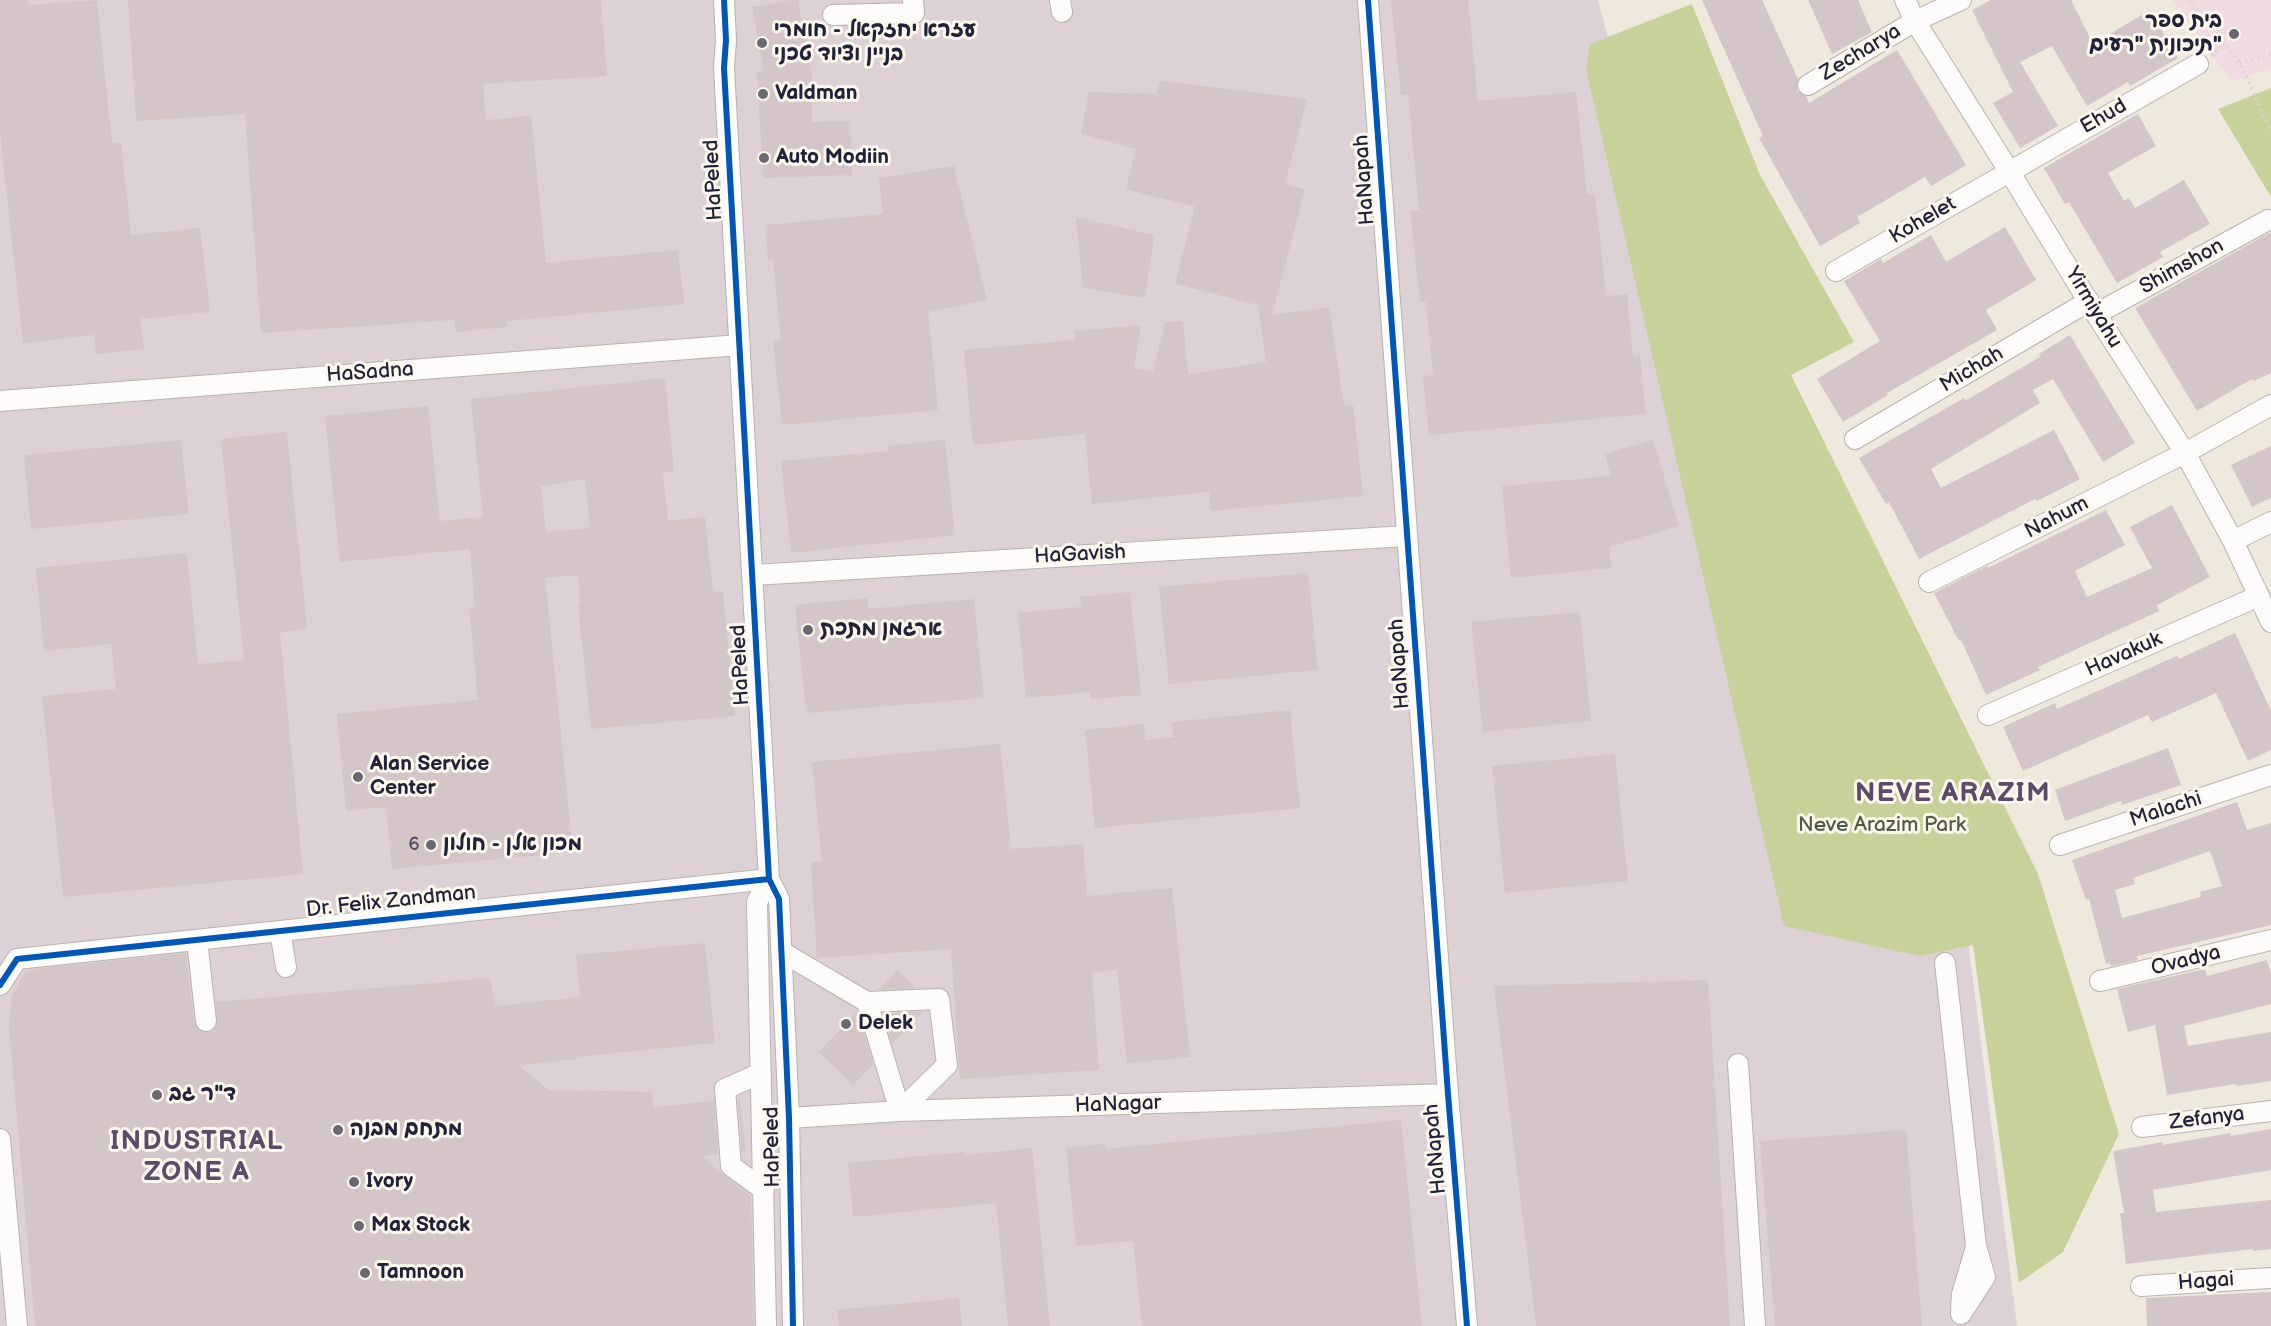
<!DOCTYPE html>
<meta charset="utf-8">
<style>
body{margin:0}
canvas{display:block;background:#efe8dc}
</style>
<canvas width="2271" height="1326"></canvas>
<script>
const g = document.querySelector('canvas').getContext('2d');
g.lineJoin = 'round';
function fillPath(path, color) { g.fillStyle = color; g.fill(path, 'evenodd'); }
const toPath = rows => new Path2D(rows.map(r => 'M' + r).join(''));
function stroke(path, color, width, dash) { g.strokeStyle = color; g.lineWidth = width; g.lineCap = dash ? 'butt' : 'round'; g.setLineDash(dash || []); g.stroke(path); }
function drawText(font, color, halo, rows, align = 'center') {
  g.font = font + ' "Balsamiq Sans","Playpen Sans Hebrew",sans-serif'; g.lineWidth = 6; g.setLineDash([]); g.textBaseline = 'middle'; g.strokeStyle = halo; g.fillStyle = color; for (const [text, x, y, turn = 0] of rows) {
    g.save(); g.translate(x, y); g.rotate((+turn || 0) * Math.PI / 180); g.textAlign = isNaN(turn) ? turn : align; if (halo) g.strokeText(text, 0, 0); g.fillText(text, 0, 0); g.restore();
  }
}
const built = toPath([
 [2173,0,2271,0,2271,68,2231,81]
]);
const industrial = toPath([
 [0,0,1598,0,1835,908,1963,902,2017,1326,0,1326]
]);
const green = toPath([
 [1692,4,1760,175,1854,342,1791,375,2038,874,2119,1134,2063,1252,2019,1283,1973,945,1919,956,1784,926,1586,69,1590,44],
 [2271,88,2271,197,2218,109]
]);
const building = toPath([
 [0,0,28,0,28,5,97,0,112,143,121,142,131,235,200,228,210,312,140,319,144,349,96,354,94,335,23,343,0,133],
 [128,0,601,0,607,76,483,84,486,120,531,116,546,263,678,250,684,304,507,321,507,327,456,332,454,320,261,333,245,114,136,121],
 [791,0,798,0,812,76,812,122,850,121,852,175,763,178,757,71,764,71,752,7],
 [1391,0,1468,0,1478,101,1576,92,1587,194,1595,193,1606,296,1627,294,1633,356,1640,355,1646,414,1429,435,1423,376,1433,375,1426,302,1420,302,1410,211,1419,210,1408,94,1401,95],
 [1702,0,1762,0,1798,79,1797,91,1806,96,1809,103,1897,50,1966,165,1931,186,1925,177,1857,217,1860,223,1820,246,1759,138,1763,136],
 [1808,0,1858,0,1872,32,1832,54],
 [1991,0,2071,0,2093,44,2150,10,2178,58,2130,86,2128,82,2087,106,2052,46,2020,62,2058,126,2020,148,1993,103,2013,92,1972,10],
 [1161,81,1307,99,1285,184,1305,189,1272,315,1329,307,1344,406,1353,405,1363,496,1211,511,1209,492,1092,504,1085,434,973,445,964,350,1075,340,1075,331,1141,325,1134,368,1153,371,1165,322,1183,321,1188,374,1266,362,1258,305,1175,284,1195,207,1126,189,1136,149,1081,134,1089,92,1156,94],
 [2138,114,2156,146,2108,173,2124,201,2129,198,2135,208,2184,180,2210,224,2160,252,2163,257,2117,283,2069,202,2065,204,2044,168],
 [954,166,987,300,928,312,938,410,782,425,773,341,781,340,773,259,768,259,765,225,883,214,879,178],
 [1076,217,1154,235,1145,298,1083,288],
 [2005,227,2036,280,1986,310,1997,330,1887,393,1888,395,1843,422,1817,379,1880,341,1844,281,1881,259,1883,263,1931,235,1946,262],
 [2271,232,2271,373,2254,381,2252,379,2197,411,2135,308],
 [2070,335,2135,443,2103,462,2053,379,2033,390,2040,403,1931,469,1941,488,2054,430,2080,479,2037,501,2035,499,1919,559,1889,502,1886,504,1859,458,1964,398,1965,401,2040,357,2039,354],
 [665,378,674,471,663,472,668,521,705,517,713,592,723,591,735,716,591,729,578,605,580,604,578,575,545,578,573,852,392,869,386,807,346,811,337,714,478,700,469,608,475,608,470,549,340,562,325,416,428,406,440,521,483,517,471,399],
 [585,479,590,528,546,532,541,486],
 [287,432,307,629,280,632,303,874,63,897,42,696,116,689,111,644,44,651,36,568,187,553,198,664,244,660,221,439],
 [181,440,189,514,31,529,24,455],
 [945,440,955,535,791,553,781,461,888,451,887,446],
 [1653,440,1679,526,1609,547,1611,568,1511,578,1502,486,1611,476,1605,454],
 [2271,446,2271,498,2252,507,2231,465],
 [2172,505,2210,577,2157,605,2159,611,2038,667,2040,670,1986,695,1961,640,1959,641,1934,593,1987,566,1988,568,2106,510,2125,545,2075,571,2087,597,2152,568,2130,527],
 [1308,573,1318,670,1169,684,1159,587],
 [1130,592,1141,695,1090,699,1090,692,1026,698,1018,613,1081,607,1080,597],
 [867,598,868,609,974,599,984,698,806,713,795,605],
 [1580,612,1591,721,1483,732,1471,622],
 [2235,633,2271,711,2271,750,2248,761,2216,693,2152,722,2148,715,2023,771,2003,727,2055,703,2057,709,2177,656,2179,659],
 [1290,710,1300,808,1095,828,1085,730,1144,724,1145,740,1174,737,1172,722],
 [1000,744,1011,849,1083,844,1087,896,1172,888,1190,1057,1127,1063,1117,970,1092,972,1099,1070,960,1079,951,949,817,958,811,862,822,861,812,762],
 [2168,748,2181,785,2122,805,2121,801,2065,821,2055,790],
 [1615,754,1628,881,1505,893,1492,766],
 [2237,802,2247,830,2271,823,2271,925,2137,956,2138,960,2111,966,2110,963,2106,964,2089,899,2086,900,2072,860],
 [2210,851,2222,886,2200,892,2201,897,2122,918,2115,890,2135,884,2133,878],
 [705,943,715,1043,576,1057,576,1059,518,1065,549,1090,652,1092,654,1107,714,1101,718,1154,702,1156,724,1176,751,1196,754,1326,35,1326,9,1026,12,996,25,972,36,969,186,953,194,1022,197,1029,207,1033,214,1030,217,1025,216,1002,490,978,496,1006,580,997,576,955],
 [2267,960,2271,974,2271,1004,2184,1026,2188,1046,2271,1032,2271,1081,2237,1086,2236,1084,2167,1095,2155,1025,2128,1032,2117,989,2205,969,2207,976],
 [897,970,916,988,879,990],
 [1708,980,1730,1326,1536,1326,1494,986],
 [857,1012,873,1064,853,1085,819,1052],
 [923,1012,892,1044,883,1013],
 [738,1099,740,1099,745,1151,742,1152],
 [1401,1120,1422,1326,1142,1326,1133,1241,1076,1246,1066,1148,1105,1144,1105,1149],
 [2271,1129,2271,1170,2153,1190,2156,1212,2271,1200,2271,1249,2253,1251,2253,1249,2126,1264,2120,1213,2124,1213,2113,1151,2163,1142,2163,1145,2230,1133,2231,1136],
 [1906,1130,1922,1326,1775,1326,1760,1141],
 [1032,1148,1050,1326,1008,1326,996,1203,853,1217,848,1163,965,1152,965,1155],
 [2271,1292,2271,1326,2147,1326,2146,1298],
 [959,1298,962,1326,839,1326,837,1310]
]);
const path = toPath([
 [2189,0,2240,63,2271,132],
 [2211,55,2225,45],
 [2240,63,2271,54]
]);
const minor = toPath([
 [724,0,726,40,724,68,769,879,779,899,789,1118,793,1326],
 [1060,0,1062,12],
 [1368,0,1448,1094,1467,1326],
 [1905,0,1915,21,2009,171,2096,314,2185,453,2233,541,2271,622],
 [833,15,914,13,913,0],
 [1808,85,1915,21,1961,0],
 [1836,271,2198,64],
 [2096,314,2268,220],
 [0,401,740,345],
 [1855,439,2089,301],
 [2233,541,2271,522],
 [753,575,1407,536],
 [1929,582,2185,453,2271,405],
 [1988,715,2259,596],
 [2060,845,2271,775],
 [280,931,286,967],
 [197,940,206,1021],
 [782,952,867,1002,900,1111,947,1065,939,999,867,1002],
 [1945,963,1976,1246,1985,1277,1961,1314],
 [2100,981,2271,940],
 [0,985,17,959,769,879],
 [1738,1064,1755,1326],
 [761,1073,725,1089,731,1166,764,1190],
 [789,1118,900,1111,1448,1094],
 [2142,1127,2271,1111],
 [0,1139,17,1326],
 [2141,1286,2271,1278],
 [1961,1308,1962,1294,1976,1247],
 [766,1326,757,902,769,879]
]);
const cycleway = toPath([
 [724,0,726,40,724,68,769,879,779,899,789,1118,793,1326],
 [1368,0,1448,1094,1467,1326],
 [0,985,17,959,769,879]
]);
const markers = [
 [2234,34,6,"#6a6773"],
 [762,43,6,"#6a6773"],
 [763,94,6,"#6a6773"],
 [764,158,6,"#6a6773"],
 [808,630,6,"#6a6773"],
 [358,777,6,"#6a6773"],
 [431,845,6,"#6a6773"],
 [846,1024,6,"#6a6773"],
 [157,1095,6,"#6a6773"],
 [338,1130,6,"#6a6773"],
 [354,1182,6,"#6a6773"],
 [359,1226,6,"#6a6773"],
 [365,1273,6,"#6a6773"]
];
const numberNames = [
 ["6",414,845]
];
const poiNames = [
 ["בית ספר",2222,22,"right"],
 ["תיכונית \"רעים\"",2222,46,"right"],
 ["עזרא יחזקאל - חומרי",774,31],
 ["בניין וציוד טכני",774,55],
 ["Valdman",775,94],
 ["Auto Modiin",776,158],
 ["ארגמן מתכת",820,630],
 ["Alan Service",370,765],
 ["Center",370,789],
 ["מכון אלן - חולון",443,845],
 ["Delek",858,1024],
 ["ד\"ר גב",169,1095],
 ["מתחם מבנה",350,1130],
 ["Ivory",366,1182],
 ["Max Stock",371,1226],
 ["Tamnoon",377,1273]
];
const streetNames = [
 ["Zecharya",1861,53,-31],
 ["Ehud",2104,117,-30],
 ["HaPeled",714,180,-93],
 ["HaNapah",1365,180,-94],
 ["Kohelet",1923,221,-30],
 ["Shimshon",2182,267,-29],
 ["Yirmiyahu",2093,308,59],
 ["Michah",1972,370,-31],
 ["HaSadna",370,373,-4],
 ["Nahum",2057,518,-27],
 ["HaGavish",1080,555,-3],
 ["Havakuk",2124,655,-24],
 ["HaNapah",1400,664,-94],
 ["HaPeled",741,665,-93],
 ["Malachi",2166,810,-18],
 ["Dr. Felix Zandman",391,902,-6],
 ["Ovadya",2186,961,-14],
 ["HaNagar",1118,1105,-2],
 ["Zefanya",2207,1119,-7],
 ["HaPeled",773,1147,-91],
 ["HaNapah",1436,1149,-95],
 ["Hagai",2206,1282,-4]
];
const parkNames = [
 ["Neve Arazim Park",1882,826]
];
const districtNames = [
 ["NEVE ARAZIM",1953,794],
 ["INDUSTRIAL",197,1142],
 ["ZONE A",197,1173]
];
fillPath(built, '#f0dbe0');
fillPath(industrial, '#ddd1d6');
fillPath(green, '#c8d19a');
fillPath(building, '#d3c5c8');
stroke(minor, '#b7b3ae', 22);
stroke(path, '#d5d4d2', 4, [1.5, 4.5]);
stroke(minor, '#fdfcfa', 20);
stroke(cycleway, '#0057b8', 6);
for (const [x, y, r, color] of markers) { const dot = new Path2D(); dot.arc(x, y, r, 0, 2 * Math.PI); g.fillStyle = color; g.fill(dot); stroke(dot, '#fbf7ec', 2); }
drawText('18px', '#4e4b5e', null, numberNames);
drawText('bold 21px', '#22223b', '#fbf7ec', poiNames, 'left');
drawText('21px', '#22223b', '#fbf7ec', streetNames);
drawText('21px', '#515949', '#fbf7ec', parkNames);
g.letterSpacing = '1.5px';
drawText('bold 27px', '#5e4b6b', '#fbf7ec', districtNames);
g.letterSpacing = '0px';
</script>
